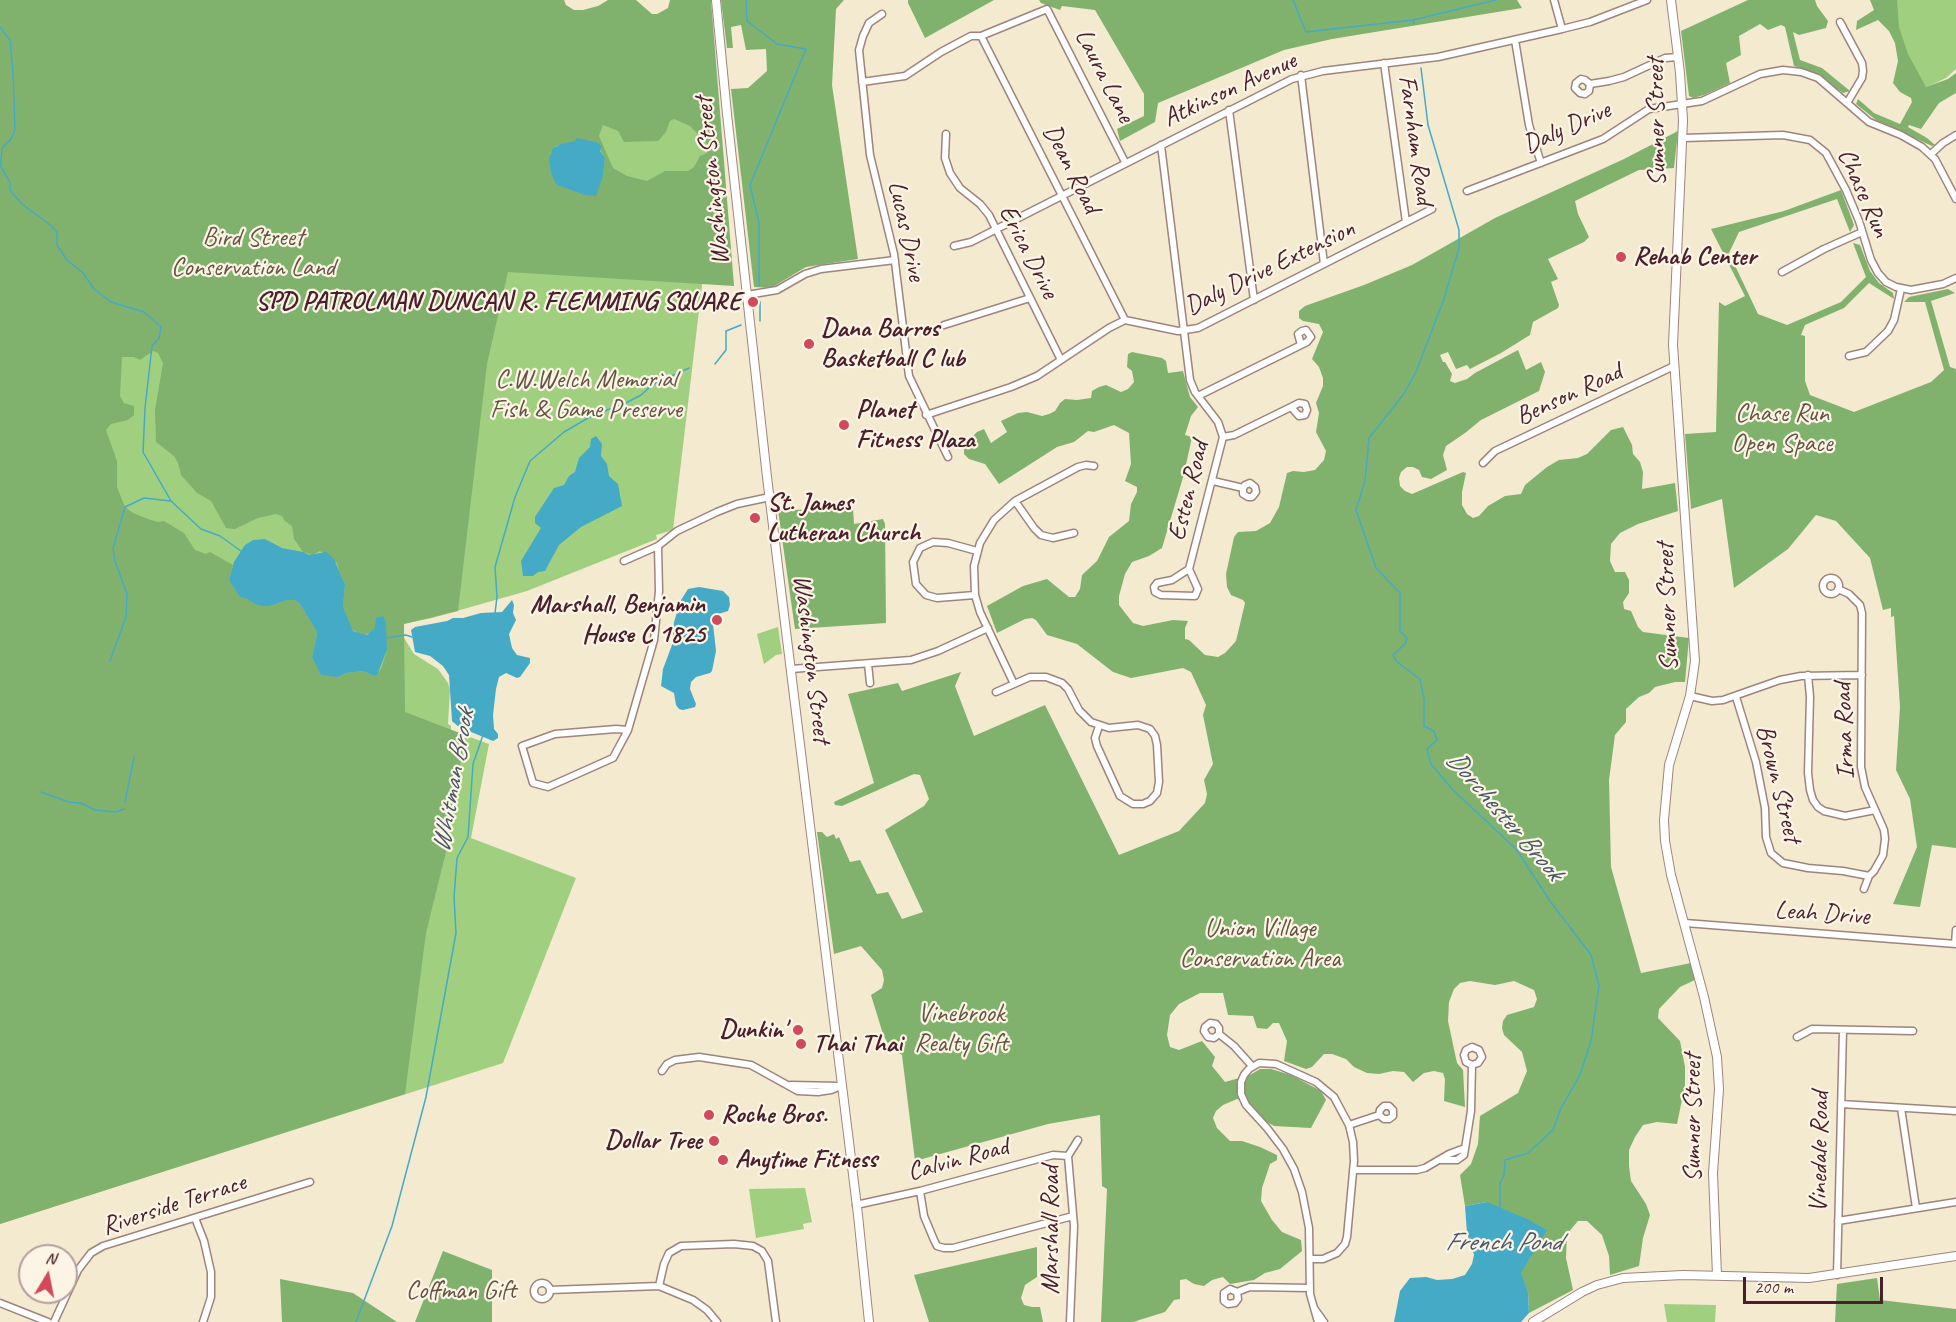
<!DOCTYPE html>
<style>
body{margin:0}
#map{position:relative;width:1956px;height:1322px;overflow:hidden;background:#f3ead0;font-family:Caveat,sans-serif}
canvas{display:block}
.north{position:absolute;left:18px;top:1244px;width:60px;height:60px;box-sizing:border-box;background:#fcf5e5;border:2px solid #b59f9b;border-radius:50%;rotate:10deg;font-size:16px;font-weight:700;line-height:24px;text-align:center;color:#4a1f2b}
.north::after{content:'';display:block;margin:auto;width:21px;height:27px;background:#d1495b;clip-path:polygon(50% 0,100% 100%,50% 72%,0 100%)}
.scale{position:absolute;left:1743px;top:1277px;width:140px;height:27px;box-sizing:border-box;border:3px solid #4a1f2b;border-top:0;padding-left:8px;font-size:18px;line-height:21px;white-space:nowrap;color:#4a1f2b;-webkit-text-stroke:4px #fcf5e5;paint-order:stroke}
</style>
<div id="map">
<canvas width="1956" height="1322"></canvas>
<div class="north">N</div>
<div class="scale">200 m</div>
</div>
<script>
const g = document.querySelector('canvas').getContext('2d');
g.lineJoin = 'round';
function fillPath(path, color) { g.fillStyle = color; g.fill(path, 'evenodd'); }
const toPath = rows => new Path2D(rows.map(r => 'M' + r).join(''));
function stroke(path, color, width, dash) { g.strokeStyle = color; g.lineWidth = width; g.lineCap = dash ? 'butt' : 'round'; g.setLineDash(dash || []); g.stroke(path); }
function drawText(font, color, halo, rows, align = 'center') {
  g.font = font + ' Caveat,sans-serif'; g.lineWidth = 4.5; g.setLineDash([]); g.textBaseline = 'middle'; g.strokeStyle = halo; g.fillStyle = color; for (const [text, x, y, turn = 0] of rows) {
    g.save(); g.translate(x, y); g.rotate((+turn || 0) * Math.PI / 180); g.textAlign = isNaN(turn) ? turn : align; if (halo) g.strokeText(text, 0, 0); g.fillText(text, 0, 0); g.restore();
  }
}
const green = toPath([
 [0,0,703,26,716,182,710,218,673,530,656,535,657,539,527,591,432,618,398,625,401,633,414,654,438,669,448,683,450,690,448,724,451,726,451,730,489,744,471,838,576,878,503,1063,0,1224],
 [1884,0,1956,0,1956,69,1946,78,1919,91],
 [778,627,782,654,776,655,764,664,757,634],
 [805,1188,812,1222,803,1224,804,1229,756,1238,749,1189],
 [1664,1304,1716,1305,1715,1322,1667,1322]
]);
const forest = toPath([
 [0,0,564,0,566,5,574,10,583,10,598,6,608,0,636,0,652,14,657,14,668,8,670,0,711,0,734,286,508,272,487,364,458,611,404,624,405,712,465,735,446,852,426,933,405,1094,0,1224],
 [674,119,690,126,709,146,707,153,700,156,694,167,688,171,665,171,647,181,627,176,613,168,599,136,603,125,618,131,624,142,658,141,666,132,670,121],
 [580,140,596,142,605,158,603,176,566,187,560,186,550,153,556,146],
 [153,351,158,353,163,363,155,410,156,442,174,456,178,463,181,475,197,493,211,501,226,528,235,529,258,518,276,514,282,516,285,521,292,526,294,539,303,552,312,555,320,551,337,563,340,574,345,585,343,607,351,629,363,635,373,632,375,628,386,637,387,650,381,669,374,676,363,671,346,673,338,677,312,657,317,635,316,630,300,604,295,600,287,600,270,606,255,604,229,580,233,565,210,552,206,554,195,550,184,533,164,521,158,522,148,519,133,513,125,507,117,487,117,461,106,430,111,424,128,420,134,415,134,406,124,403,120,396,122,357,134,357,140,360],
 [721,0,844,0,836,9,832,85,858,259,806,267,771,288,754,287,731,89,748,88,767,71,766,49,746,50,741,25,731,27,733,48,727,48],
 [908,0,994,0,925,38,908,3],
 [1039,0,1517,0,1522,8,1332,39,1284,50,1158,103,1155,122,1120,141,1117,129,1144,116,1144,94,1095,10,1062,6,1060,10,1041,3],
 [1748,0,1815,0,1817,6,1828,21,1826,28,1799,35,1793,32,1800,60,1822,68,1850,91,1843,93,1817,74,1794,66,1785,27,1781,25,1768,30,1760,24,1739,36,1741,55,1726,63,1730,83,1704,95,1693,98,1689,96,1681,31],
 [1870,0,1897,0,1899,27,1908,54,1926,87,1948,79,1956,73,1956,93,1939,103,1921,129,1909,125,1908,127,1927,138,1935,145,1932,146,1876,120,1856,104,1858,99,1874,113,1900,124,1912,102,1911,98,1900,92,1893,83,1898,61,1895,43,1889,31,1878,20,1856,30,1857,21,1874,10],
 [1678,131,1674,168,1639,170,1575,201,1578,214,1589,237,1584,242,1548,259,1558,279,1551,282,1559,305,1558,308,1533,322,1530,335,1501,353,1470,369,1467,365,1456,369,1448,352,1440,355,1443,362,1445,362,1452,374,1450,381,1455,383,1467,379,1475,373,1518,350,1526,370,1541,362,1545,372,1539,391,1481,420,1465,433,1446,446,1443,455,1447,470,1431,479,1422,477,1419,470,1413,467,1407,467,1401,472,1399,478,1400,486,1405,491,1412,494,1463,472,1466,473,1462,492,1462,505,1467,514,1473,518,1479,516,1488,506,1505,496,1521,494,1525,485,1547,467,1559,460,1578,458,1587,454,1611,430,1623,427,1632,445,1633,454,1640,462,1643,472,1642,489,1675,483,1678,511,1638,524,1620,533,1611,544,1610,561,1615,572,1625,572,1629,580,1629,593,1623,602,1624,609,1631,611,1638,627,1643,632,1689,638,1685,682,1675,682,1655,687,1649,693,1639,697,1626,709,1626,722,1615,735,1609,780,1611,867,1641,973,1691,963,1695,980,1680,987,1659,1009,1658,1018,1680,1041,1685,1067,1685,1085,1677,1124,1657,1122,1643,1125,1635,1137,1629,1150,1629,1166,1631,1181,1646,1204,1650,1215,1643,1238,1639,1266,1610,1275,1609,1256,1602,1235,1587,1221,1578,1221,1567,1234,1566,1258,1573,1290,1529,1313,1528,1292,1520,1273,1531,1256,1487,1202,1465,1206,1460,1175,1471,1164,1478,1144,1480,1116,1518,1093,1527,1071,1522,1052,1504,1035,1502,1028,1503,1021,1507,1015,1534,1007,1537,999,1534,990,1514,981,1495,985,1470,981,1460,983,1454,989,1449,1002,1448,1021,1457,1063,1463,1070,1465,1107,1444,1101,1445,1079,1443,1073,1434,1071,1424,1073,1413,1082,1404,1072,1393,1071,1379,1074,1367,1073,1354,1067,1346,1059,1332,1054,1324,1054,1312,1067,1306,1069,1284,1061,1287,1041,1279,1023,1273,1023,1267,1029,1257,1028,1253,1016,1228,1015,1223,993,1200,993,1179,1004,1170,1015,1167,1035,1170,1047,1179,1050,1202,1041,1215,1057,1212,1066,1225,1082,1250,1075,1260,1069,1271,1069,1291,1075,1321,1091,1326,1100,1311,1128,1274,1126,1265,1121,1248,1102,1237,1099,1223,1105,1216,1111,1213,1118,1217,1128,1230,1141,1242,1141,1260,1147,1277,1155,1277,1160,1270,1164,1262,1188,1261,1201,1272,1220,1282,1232,1301,1240,1302,1251,1280,1269,1265,1273,1254,1280,1230,1284,1223,1277,1212,1280,1204,1286,1194,1284,1186,1279,1180,1280,1180,1299,1174,1300,1165,1312,1133,1322,1101,1322,1107,1189,1102,1186,1100,1115,1048,1124,915,1161,902,1055,889,1046,883,1034,871,995,882,988,884,980,882,970,861,946,834,954,817,832,822,832,827,837,834,834,836,839,839,837,850,862,860,860,877,894,888,892,902,919,923,912,885,830,924,806,929,799,920,775,914,774,842,806,835,805,834,802,874,783,848,694,898,683,902,691,961,672,955,686,974,736,1045,705,1119,855,1179,831,1205,803,1207,794,1204,780,1213,764,1203,715,1206,705,1191,672,1183,668,1131,678,1113,672,1077,644,1047,635,1036,620,1032,618,1025,619,997,633,987,606,1023,586,1047,579,1069,597,1075,597,1080,589,1082,575,1097,561,1109,537,1129,521,1131,504,1137,492,1137,487,1125,481,1131,464,1129,433,1114,425,1094,432,1088,431,1074,442,1057,447,999,484,985,464,969,459,964,454,964,445,977,432,984,429,991,443,1007,432,1001,421,1018,413,1027,412,1042,416,1049,414,1055,411,1060,403,1065,399,1077,400,1091,398,1092,391,1099,387,1106,385,1121,392,1128,389,1134,382,1132,371,1127,367,1128,354,1132,352,1162,358,1166,361,1168,373,1183,371,1190,397,1198,407,1191,416,1185,435,1192,437,1184,474,1162,548,1149,556,1132,562,1125,574,1119,596,1119,605,1133,623,1143,626,1173,620,1188,621,1185,628,1185,639,1189,640,1205,655,1218,657,1225,653,1236,641,1245,603,1243,600,1231,595,1227,587,1226,574,1234,537,1238,532,1256,531,1270,523,1279,507,1287,473,1293,471,1304,472,1315,470,1324,460,1326,451,1316,432,1319,413,1316,403,1323,386,1323,378,1319,367,1312,359,1323,332,1319,324,1303,321,1299,318,1299,311,1305,306,1364,285,1412,265,1495,218,1624,159],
 [1841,190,1854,225,1850,232,1837,199,1739,232,1729,253,1758,314,1787,325,1841,302,1866,277,1853,243,1860,245,1870,271,1879,283,1893,293,1894,299,1869,283,1844,308,1805,325,1801,335,1805,336,1805,381,1810,395,1854,412,1931,382,1944,370,1925,302,1904,302,1909,297,1948,289,1955,293,1931,301,1950,367,1956,369,1956,848,1932,845,1920,907,1893,904,1917,847,1910,799,1896,770,1900,707,1894,616,1891,617,1891,608,1883,610,1870,558,1836,521,1816,515,1788,549,1734,588,1722,499,1691,509,1685,434,1716,432,1719,302,1725,306,1745,296,1711,229,1784,211],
 [853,509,854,524,883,519,885,524,886,623,795,629,778,510],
 [1037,1247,1037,1277,1025,1285,1021,1298,1024,1305,1032,1307,1040,1307,1043,1322,929,1322,914,1275],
 [443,1251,492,1270,492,1322,415,1322],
 [1877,1278,1880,1300,1956,1309,1956,1322,1835,1322,1837,1284],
 [280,1279,353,1293,397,1322,282,1322]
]);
const water = toPath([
 [577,138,596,142,602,146,600,151,605,158,603,176,596,196,585,195,560,186,556,184,551,173,549,159,552,149,561,144,575,141],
 [596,436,602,444,601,456,607,464,609,476,618,484,622,506,581,527,559,545,545,571,538,572,533,576,523,576,521,561,541,528,535,523,535,517,554,488,564,485,569,476,575,472,579,458,590,447,591,439],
 [265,539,282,548,303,552,309,555,326,552,334,559,345,585,343,607,353,631,367,635,375,628,376,618,383,616,386,622,387,650,377,675,374,676,363,671,346,673,338,677,321,675,312,657,317,635,316,630,300,604,295,600,287,600,270,606,262,606,255,604,248,599,240,597,229,580,234,562,245,545,253,540],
 [699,587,723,591,729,597,730,605,728,611,718,614,713,624,716,651,712,671,710,673,696,677,691,682,690,689,696,704,695,707,683,710,679,709,676,705,674,693,661,686,663,669,672,645,674,622,681,600,688,589],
 [512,600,514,605,513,613,516,620,509,634,512,648,517,655,530,658,530,663,520,677,517,678,506,673,499,677,496,689,493,715,494,729,498,734,498,738,493,741,459,727,452,721,449,675,443,666,430,656,415,652,411,630,415,627,447,621,453,618,463,618,481,613,502,612],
 [1487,1202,1527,1219,1547,1230,1521,1273,1528,1292,1529,1313,1521,1322,1394,1322,1400,1291,1410,1278,1426,1277,1437,1280,1452,1279,1465,1275,1472,1264,1474,1255,1467,1233,1465,1206]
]);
const stream = toPath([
 [746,0,747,21,777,44,806,49,750,185,759,223,759,285],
 [1293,0,1306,32,1413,20,1414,24],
 [1413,20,1496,0],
 [0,27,10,40,13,74,15,130,11,139,2,148,1,159,1,167,10,182,10,190,22,204,49,224,57,232,57,245,67,260,83,273,94,289,111,302,144,312,161,327,159,338,152,346,145,408,143,452,171,501,201,529,220,536,241,551],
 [1421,68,1428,125,1459,230,1459,248,1444,299,1416,372,1403,395,1369,438,1365,481,1356,510,1376,568,1400,593,1400,631,1407,638,1405,644,1393,655,1397,662,1420,679,1424,699,1424,726,1434,731,1437,740,1427,749,1431,764,1453,790,1516,849,1550,901,1591,955,1599,985,1591,1041,1580,1075,1561,1108,1553,1130,1528,1153,1505,1160,1504,1175,1500,1183,1500,1207],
 [760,321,760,302],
 [715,364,726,350,726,331,741,325],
 [495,613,497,597,495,567,515,497,530,461,564,432,595,414,622,405,641,395,652,385,689,368],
 [385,638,406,635,412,637],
 [110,661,126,617,127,594,115,561,113,548,125,507,144,498,171,501],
 [41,792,69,802,81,803,95,810,116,812,124,809],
 [125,802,134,757],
 [356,1322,392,1226,426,1097,456,933,454,897,457,858,468,837,473,764,483,735]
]);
const minor = toPath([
 [1554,0,1562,29],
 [882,14,869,23,863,36,859,50,870,155,894,254,909,376,948,457],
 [1840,22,1862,63,1863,71,1862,78,1847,103],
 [981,36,1125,320],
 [1515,40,1529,125,1541,163],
 [1384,63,1406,222],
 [1301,75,1324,264],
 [862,82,905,76,941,52,971,36,981,36,1047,9,1125,162],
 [1590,84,1589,91,1585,94,1580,93,1575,88,1576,83,1581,79,1585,80,1590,84,1609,81,1624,77,1665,58,1678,57],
 [1229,110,1254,300],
 [946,134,945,158,950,173,960,188,980,204,989,215,1061,360],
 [1683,138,1783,135,1810,140,1826,153,1846,190,1859,221,1871,260,1878,273,1886,282,1896,287,1911,290,1943,284,1956,278],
 [1161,145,1190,380,1195,392,1218,422,1223,437,1189,569,1172,580,1157,583,1154,587,1155,592,1161,595,1195,596,1198,589,1189,569],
 [1931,154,1943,143,1956,135],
 [1467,191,1603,139,1649,109,1702,101,1760,74,1783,70,1801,72,1818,78,1869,122,1901,135,1922,147,1935,159,1956,199],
 [954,246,971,242,1292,79,1323,71,1438,57,1562,29,1590,22,1647,0],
 [1782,272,1824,249,1862,232],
 [747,295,777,290,805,274,821,269,895,260],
 [944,325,1030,298],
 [1849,356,1866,352,1888,331,1894,320,1901,289],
 [1198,396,1307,342,1311,337,1306,330,1302,331,1298,334,1301,345],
 [926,415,1011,387,1037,376,1109,328,1125,320,1178,331,1198,328,1432,209],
 [1223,437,1234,435,1291,407,1299,403,1305,404,1307,410,1305,415,1299,416,1291,407],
 [1483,463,1495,451,1674,366],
 [1213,481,1243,488,1245,485,1250,483,1255,487,1256,492,1252,497,1248,497,1243,494,1243,488],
 [1015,501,1034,528,1041,535,1053,538,1074,533],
 [624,561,658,546,677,531,717,512,737,504,770,497],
 '1823 586a8 8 0 1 1 16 0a8 8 0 1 1-16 0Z',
 [1838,589,1849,594,1860,605,1862,613,1861,767,1865,787,1884,830,1885,839,1883,855,1874,871,1869,876,1864,889],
 [975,595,937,598,926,595,916,584,913,562,920,548,933,542,948,543,977,551],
 [868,664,870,683],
 [791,669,911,660,938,651,988,628],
 [1808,675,1810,697,1808,773,1810,790,1813,800,1818,807,1824,811,1845,816,1875,810],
 [1014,684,980,612,975,595,974,566,980,543,994,520,1015,501,1078,467,1086,465,1094,466],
 [996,692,1030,677,1046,677,1062,683,1068,689,1079,710,1091,722,1109,728,1138,725,1150,729,1155,736,1157,745,1159,782,1157,793,1150,801,1143,804,1133,804,1120,796,1097,746,1095,738,1099,726],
 [1690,696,1712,701,1723,700,1780,680,1801,676,1862,675],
 [1736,697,1756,762,1765,808,1766,837,1771,853,1783,863,1808,868,1843,871,1869,876],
 [616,729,628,730,613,758,548,787,533,783,522,746,555,734,616,729],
 [628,730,654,640,659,591,658,546],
 [1685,923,1956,944],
 [1955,944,1956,930],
 [1219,1034,1214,1038,1208,1037,1204,1031,1205,1027,1210,1023,1216,1024,1219,1028,1219,1034,1234,1046,1252,1066],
 [1797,1037,1812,1029,1913,1031],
 [662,1071,667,1064,675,1060,699,1057,751,1065,798,1091,818,1092,831,1090,841,1086],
 [791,1085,840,1086],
 [1841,1104,1956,1111],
 [1901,1108,1916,1208],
 [1349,1125,1379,1115,1380,1110,1384,1106,1389,1106,1393,1110,1393,1116,1389,1119,1384,1119,1379,1115],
 [1440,1160,1457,1160,1464,1155,1471,1111,1472,1065,1466,1062,1464,1055,1466,1050,1472,1047,1479,1050,1482,1057,1478,1063,1472,1065],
 [1353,1170,1417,1170,1425,1168,1449,1154,1465,1148],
 [920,1191,924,1216,934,1240,937,1246,944,1248,953,1248,1073,1216],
 [856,1205,920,1191,1053,1155,1068,1156],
 [195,1218,204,1241,211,1272,211,1297,203,1322],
 [1838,1221,1956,1202],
 [1310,1259,1323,1259,1337,1253,1345,1244,1347,1237,1354,1161,1353,1142,1349,1125,1334,1097,1316,1082,1276,1064,1259,1063,1249,1069,1244,1075,1241,1082,1241,1094,1246,1105,1267,1128,1283,1149,1294,1169,1302,1192,1309,1228,1310,1294,1318,1322],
 [1837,1275,1843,1030],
 '534 1291a8 8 0 1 1 16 0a8 8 0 1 1-16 0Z',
 [659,1286,664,1264,669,1253,681,1246,734,1244,753,1246,762,1251,768,1261,776,1322],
 [550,1290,659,1286,693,1300,707,1310,717,1322],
 [1237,1292,1238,1299,1235,1303,1228,1304,1224,1301,1224,1293,1230,1289,1237,1292,1250,1287,1310,1288],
 [0,1303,48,1322],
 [1314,1308,1324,1322],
 [54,1322,78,1270,91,1253,103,1246,310,1182],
 [1070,1322,1074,1226,1068,1156,1078,1140]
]);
const major = toPath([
 [716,0,727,114,767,477,858,1215,869,1322],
 [1671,0,1680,73,1683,120,1673,345,1695,661,1690,696,1669,765,1664,820,1665,841,1671,875,1704,997,1717,1057,1719,1089,1713,1173,1717,1275],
 [1533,1322,1582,1292,1597,1285,1623,1278,1683,1275,1809,1278,1956,1256]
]);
const markers = [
 [1621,257,6,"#d1495b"],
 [753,302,6,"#d1495b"],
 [809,344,6,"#d1495b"],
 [844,425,6,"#d1495b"],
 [755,518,6,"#d1495b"],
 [717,620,6,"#d1495b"],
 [798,1030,6,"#d1495b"],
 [801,1044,6,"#d1495b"],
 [709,1115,6,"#d1495b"],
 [714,1141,6,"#d1495b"],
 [723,1160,6,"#d1495b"]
];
const streetNames = [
 ["Laura Lane",1104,76,63],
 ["Atkinson Avenue",1230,90,-25],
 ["Sumner Street",1657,122,-91],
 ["Daly Drive",1567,128,-24],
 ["Farnham Road",1415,140,82],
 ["Dean Road",1071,169,63],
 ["Washington Street",713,181,-96],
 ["Chase Run",1863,193,66],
 ["Lucas Drive",906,231,78],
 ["Erica Drive",1028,252,63],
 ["Daly Drive Extension",1270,268,-26],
 ["Benson Road",1569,395,-25],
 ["Esten Road",1189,491,-76],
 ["Sumner Street",1668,607,-92],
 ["Washington Street",811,659,83],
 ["Irma Road",1845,731,-92],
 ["Brown Street",1778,784,76],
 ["Leah Drive",1822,914,4],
 ["Sumner Street",1693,1118,-90],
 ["Vinedale Road",1820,1152,-89],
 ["Calvin Road",958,1160,-15],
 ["Riverside Terrace",174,1205,-18],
 ["Marshall Road",1051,1230,-90]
];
const parkNames = [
 ["Bird Street",253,238],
 ["Conservation Land",253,268],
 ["C.W.Welch Memorial",586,380],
 ["Fish & Game Preserve",586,410],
 ["Chase Run",1782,414],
 ["Open Space",1782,444],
 ["Union Village",1260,929],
 ["Conservation Area",1260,959],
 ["Vinebrook",961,1014],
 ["Realty Gift",961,1044],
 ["Coffman Gift",461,1291]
];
const poiNames = [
 ["Rehab Center",1633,257],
 ["SPD PATROLMAN DUNCAN R. FLEMMING SQUARE",741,302,"right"],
 ["Dana Barros",821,329],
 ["Basketball C lub",821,359],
 ["Planet",856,410],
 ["Fitness Plaza",856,440],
 ["St. James",767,503],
 ["Lutheran Church",767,533],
 ["Marshall, Benjamin",705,605,"right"],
 ["House C 1825",705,635,"right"],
 ["Dunkin'",786,1030,"right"],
 ["Thai Thai",813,1044],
 ["Roche Bros.",721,1115],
 ["Dollar Tree",702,1141,"right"],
 ["Anytime Fitness",735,1160]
];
const waterNames = [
 ["Whitman Brook",454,781,-80],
 ["Dorchester Brook",1504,816,49],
 ["French Pond",1503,1243]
];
fillPath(green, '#a0d07f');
fillPath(forest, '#80b26e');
fillPath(water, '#45aac5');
stroke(stream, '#45aac5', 1.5);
stroke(minor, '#9e847e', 9);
stroke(major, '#9e847e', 10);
stroke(minor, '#fff', 6);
stroke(major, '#fff', 8);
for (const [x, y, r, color] of markers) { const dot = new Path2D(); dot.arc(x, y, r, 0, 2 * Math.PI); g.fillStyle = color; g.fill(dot); stroke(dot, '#fcf5e5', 2); }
drawText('26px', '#4a1f2b', '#fcf5e5', streetNames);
drawText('26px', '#645444', '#fcf5e5', parkNames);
drawText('bold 26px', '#4a1f2b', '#fcf5e5', poiNames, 'left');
drawText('italic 27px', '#485769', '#fcf5e5', waterNames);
</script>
